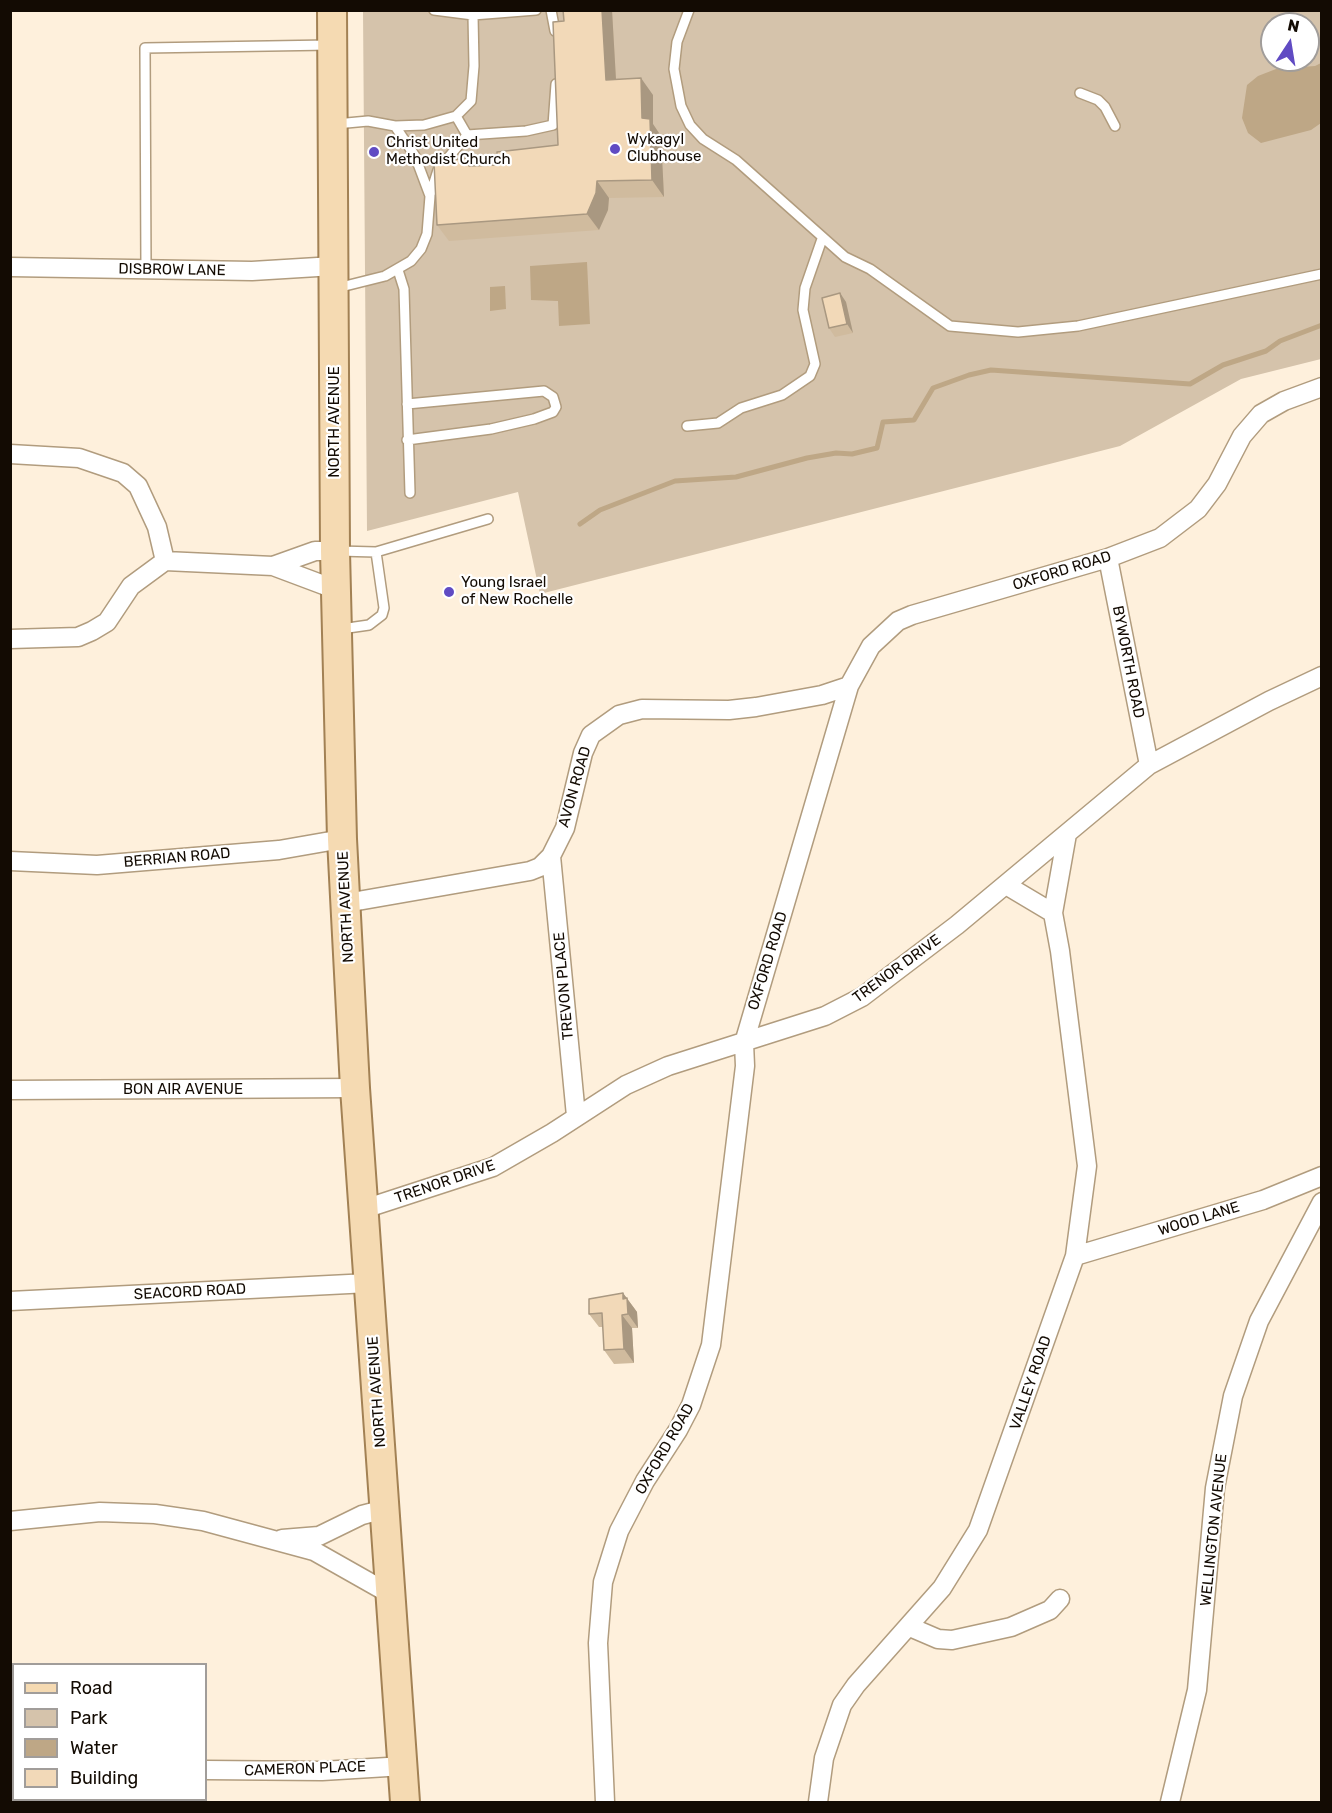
<!DOCTYPE html>
<style>
body{margin:0}
#map{position:relative;width:1332px;height:1813px;overflow:hidden;background:#fef0dc;font-family:Rubik,sans-serif}
canvas{display:block}
.frame{position:absolute;inset:0;border:12px solid #130b03;pointer-events:none}
.legend{position:absolute;left:12px;top:1663px;width:195px;height:138px;box-sizing:border-box;background:#fff;border:2px solid #a19d9a;margin:0;padding:8px 10px;list-style:none;font-size:18px;color:#130b03}
.legend li{display:flex;align-items:center;gap:12px;height:30px}
.legend b{width:30px;border:2px solid #a19d9a}
.north{position:absolute;left:1260px;top:12px;width:60px;height:60px;box-sizing:border-box;background:#fff;border:2px solid #a19d9a;border-radius:50%;rotate:12deg;font-size:16px;font-weight:700;line-height:24px;text-align:center;color:#130b03}
.north::after{content:'';display:block;margin:auto;width:21px;height:27px;background:#604bc3;clip-path:polygon(50% 0,100% 100%,50% 72%,0 100%)}
</style>
<div id="map">
<canvas width="1332" height="1813"></canvas>
<div class="frame"></div>
<ul class="legend">
<li><b style="height:8px;background:#f5dab2"></b>Road</li>
<li><b style="height:16px;background:#d5c3ab"></b>Park</li>
<li><b style="height:16px;background:#bea786"></b>Water</li>
<li><b style="height:16px;background:#f2d9b8"></b>Building</li>
</ul>
<div class="north">N</div>
</div>
<script>
const g = document.querySelector('canvas').getContext('2d');
g.lineJoin = 'round';
function fillPath(path, color) { g.fillStyle = color; g.fill(path, 'evenodd'); }
const toPath = rows => new Path2D(rows.map(r => 'M' + r).join(''));
function stroke(path, color, width, dash) { g.strokeStyle = color; g.lineWidth = width; g.lineCap = dash ? 'butt' : 'round'; g.setLineDash(dash || []); g.stroke(path); }
function drawText(font, color, halo, rows, align = 'center') {
  g.font = font + ' Rubik,sans-serif'; g.lineWidth = 4.5; g.setLineDash([]); g.textBaseline = 'middle'; g.strokeStyle = halo; g.fillStyle = color; for (const [text, x, y, turn = 0] of rows) {
    g.save(); g.translate(x, y); g.rotate((+turn || 0) * Math.PI / 180); g.textAlign = isNaN(turn) ? turn : align; if (halo) g.strokeText(text, 0, 0); g.fillText(text, 0, 0); g.restore();
  }
}
const green = toPath([
 [363,11,1321,11,1321,359,1241,379,1120,446,540,594,518,492,367,531],
 [1272,24,1308,24,1308,60,1272,60]
]);
const water = toPath([
 [1321,63,1321,123,1311,130,1261,143,1248,133,1242,118,1247,85,1258,76,1276,69,1315,66],
 [587,262,590,324,559,326,558,301,531,300,530,266],
 [505,286,506,309,490,311,490,287]
]);
const stream = toPath([
 [580,524,600,510,675,481,736,477,807,458,836,453,852,454,877,448,883,422,914,420,933,388,969,375,991,370,1190,384,1223,365,1266,351,1280,341,1322,325]
]);
const lane = toPath([
 [434,10,473,15,536,10],
 [551,10,555,31],
 [689,10,677,42,674,69,681,106,690,125,703,139,736,160,845,257,870,269,950,326,1018,332,1078,326,1322,274],
 [1080,93,1098,100,1105,107,1115,126],
 [456,116,467,135],
 [336,124,368,121,395,126,415,156,430,196,427,234,421,249,411,261,385,276,337,288],
 [395,126,424,125,456,116,471,101,474,66,473,15],
 [430,195,438,170,467,135,526,131,553,125,556,84],
 [146,270,145,48,330,45],
 [398,270,404,289,410,493],
 [407,404,544,391,553,397,556,407,553,412,534,419,491,429,407,440],
 [687,426,718,423,741,408,782,395,810,376,815,364,803,310,805,288,822,239],
 [338,551,376,552,488,519],
 [341,629,369,625,382,615,384,608,376,552]
]);
const street = toPath([
 [10,267,252,271,334,266],
 [10,454,79,458,123,473,138,486,157,527,165,561],
 [1108,558,1149,765],
 [273,566,337,590],
 [10,639,78,637,92,631,107,622,131,586,165,561,273,566,315,551,335,551],
 [551,856,576,1116],
 [10,861,97,865,279,850,342,839],
 [1006,885,1053,913],
 [346,903,530,871,540,867,551,856,565,828,583,753,591,735,619,715,642,709,729,710,756,707,822,695,849,686],
 [10,1090,355,1088],
 [364,1209,493,1167,552,1133,626,1085,668,1066,825,1016,862,997,957,925,1149,765,1269,701,1322,676],
 [1075,1256,1263,1200,1322,1176],
 [10,1301,369,1283],
 [10,1521,100,1512,155,1514,203,1521,314,1551,390,1594],
 [282,1539,319,1536,362,1515,385,1509],
 [910,1627,938,1639,952,1640,1011,1627,1050,1610,1060,1599],
 [206,1770,322,1771,404,1766],
 [10,1773,14,1773],
 [605,1802,598,1643,603,1582,619,1531,645,1481,678,1430,691,1405,711,1345,745,1066,744,1043,849,686,871,646,898,621,912,615,1108,558,1160,538,1198,509,1217,484,1242,436,1261,414,1284,401,1322,387],
 [818,1802,824,1758,842,1705,856,1685,942,1588,978,1530,1075,1256,1087,1166,1060,951,1053,913,1067,834],
 [1170,1802,1197,1690,1215,1488,1233,1396,1259,1321,1322,1202]
]);
const primary = toPath([
 [332,10,335,551,342,839,355,1088,405,1802]
]);
const wall = toPath([
 [612,10,616,80,653,95,653,124,661,136,664,197,609,198,608,210,599,230,449,241,437,225,474,166,498,165,558,145,564,21],
 [840,293,846,302,853,333,835,337,829,328],
 [623,1293,637,1312,638,1328,632,1328,634,1363,614,1364,604,1350,603,1327,599,1327,589,1314]
]);
const shadedWall = toPath([
 [602,10,612,10,617,97,606,80],
 [641,78,653,95,653,124,661,136,664,197,652,180,642,118],
 [469,158,480,175,469,166],
 [597,181,609,198,608,210,599,230,587,214],
 [840,293,846,302,853,333,847,324],
 [623,1293,637,1312,638,1328,628,1314,623,1299],
 [622,1315,632,1328,634,1363,624,1349]
]);
const building = toPath([
 [563,10,602,10,606,80,641,78,642,118,650,119,652,180,597,181,596,193,587,214,437,225,434,162,469,158,469,166,498,165,497,152,558,145,553,22,564,21,563,10],
 [840,293,847,324,829,328,822,298,840,293],
 [623,1293,623,1299,627,1298,628,1314,622,1315,624,1349,604,1350,602,1313,589,1314,589,1299,623,1293]
]);
const markers = [
 [615,149,6,"#604bc3"],
 [374,152,6,"#604bc3"],
 [449,592,6,"#604bc3"]
];
const poiNames = [
 ["Wykagyl",627,140],
 ["Clubhouse",627,157],
 ["Christ United",386,143],
 ["Methodist Church",386,160],
 ["Young Israel",461,583],
 ["of New Rochelle",461,600]
];
const streetNames = [
 ["DISBROW LANE",172,270,1],
 ["NORTH AVENUE",335,422,-90],
 ["OXFORD ROAD",1062,571,-17],
 ["BYWORTH ROAD",1128,662,79],
 ["AVON ROAD",575,787,-74],
 ["BERRIAN ROAD",177,858,-5],
 ["NORTH AVENUE",346,907,-93],
 ["OXFORD ROAD",768,961,-73],
 ["TRENOR DRIVE",897,969,-36],
 ["TREVON PLACE",564,986,-95],
 ["BON AIR AVENUE",183,1090],
 ["TRENOR DRIVE",445,1182,-19],
 ["WOOD LANE",1199,1219,-17],
 ["SEACORD ROAD",190,1292,-3],
 ["VALLEY ROAD",1031,1383,-71],
 ["NORTH AVENUE",377,1392,-94],
 ["OXFORD ROAD",665,1449,-60],
 ["WELLINGTON AVENUE",1214,1530,-84],
 ["CAMERON PLACE",305,1769,-2]
];
fillPath(green, '#d5c3ab');
fillPath(water, '#bea786');
stroke(stream, '#bea786', 5);
stroke(lane, '#b19c7e', 12);
stroke(street, '#b19c7e', 21);
stroke(primary, '#a28154', 32);
stroke(lane, '#fff', 9);
stroke(street, '#fff', 18);
stroke(primary, '#f5dab2', 28);
fillPath(wall, '#d0bb9e');
fillPath(shadedWall, '#a99881');
fillPath(building, '#f2d9b8');
stroke(building, '#a99881', 1.5);
for (const [x, y, r, color] of markers) { const dot = new Path2D(); dot.arc(x, y, r, 0, 2 * Math.PI); g.fillStyle = color; g.fill(dot); stroke(dot, '#fff', 2); }
drawText('15px', '#130b03', '#fff', poiNames, 'left');
drawText('15px', '#130b03', '#fff', streetNames);
</script>
